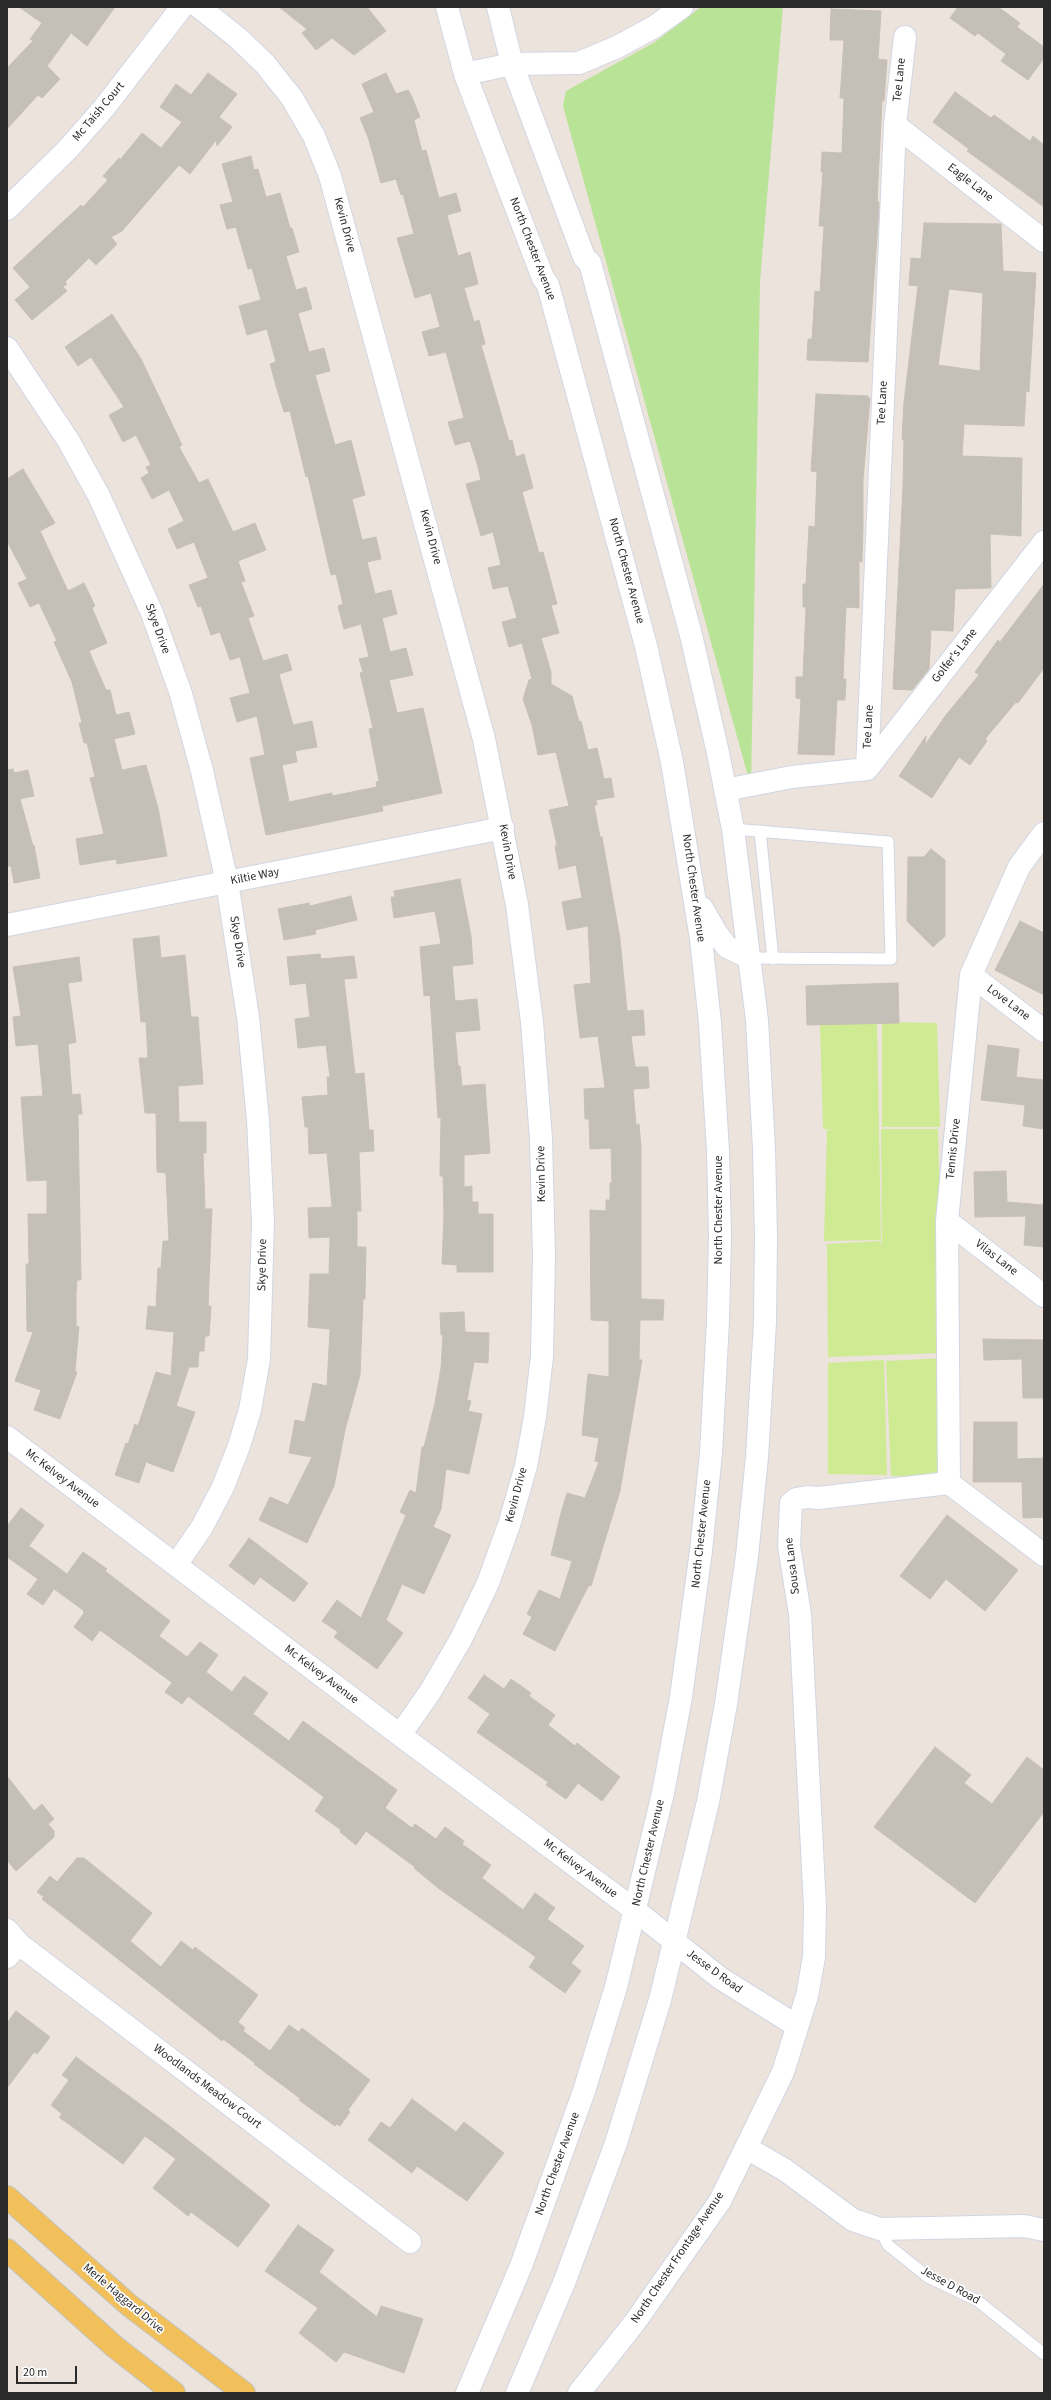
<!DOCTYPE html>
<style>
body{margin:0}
#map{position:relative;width:1051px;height:2400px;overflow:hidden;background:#ece3dc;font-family:"Source Sans 3",sans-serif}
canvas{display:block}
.frame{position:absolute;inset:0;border:8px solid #2a2a2a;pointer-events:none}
.scale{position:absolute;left:16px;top:2366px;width:61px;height:18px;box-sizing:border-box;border:2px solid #2a2a2a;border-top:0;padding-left:5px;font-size:12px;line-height:14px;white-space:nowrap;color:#2a2a2a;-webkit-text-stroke:3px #fff;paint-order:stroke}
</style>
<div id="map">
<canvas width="1051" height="2400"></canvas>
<div class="frame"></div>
<div class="scale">20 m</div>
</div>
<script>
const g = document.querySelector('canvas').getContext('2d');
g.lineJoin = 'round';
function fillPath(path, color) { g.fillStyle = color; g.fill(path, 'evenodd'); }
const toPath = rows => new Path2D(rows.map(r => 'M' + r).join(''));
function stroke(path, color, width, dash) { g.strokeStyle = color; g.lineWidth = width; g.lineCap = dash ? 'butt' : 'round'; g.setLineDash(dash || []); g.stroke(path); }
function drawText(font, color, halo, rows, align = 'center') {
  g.font = font + ' "Source Sans 3",sans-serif'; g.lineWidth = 3.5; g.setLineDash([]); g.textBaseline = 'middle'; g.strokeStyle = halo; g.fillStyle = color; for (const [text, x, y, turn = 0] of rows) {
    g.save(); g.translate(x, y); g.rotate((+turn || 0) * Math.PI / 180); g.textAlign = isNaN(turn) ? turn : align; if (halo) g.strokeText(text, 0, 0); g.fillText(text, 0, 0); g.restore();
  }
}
const green = toPath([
 [701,7,783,7,760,281,751,787,563,106,566,91,655,42]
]);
const pitch = toPath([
 [877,1021,881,1240,824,1241,827,1130,838,1130,823,1129,820,1024],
 [882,1022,937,1023,940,1127,882,1127],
 [881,1129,938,1129,943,1353,828,1357,827,1244,881,1241,882,1251],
 [945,1358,943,1477,891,1476,886,1361],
 [884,1360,887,1475,828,1474,828,1363]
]);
const building = toPath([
 [19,7,115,7,87,46,71,33,47,66,60,79,42,98,38,95,7,129,7,68,33,41,30,39,42,23,19,7],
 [279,7,367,7,386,31,354,55,332,38,316,50,302,33,307,29,279,7],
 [958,7,998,7,1020,23,1017,27,1044,47,1044,58,1028,80,1001,61,1006,54,978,33,975,36,950,18,958,7],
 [831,9,881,11,878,59,887,60,884,101,882,101,877,202,879,202,879,209,868,362,807,360,808,339,812,339,815,291,820,292,824,226,819,226,823,172,821,172,822,152,842,153,844,98,840,98,844,40,830,40,831,9],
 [208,73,237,94,219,117,232,127,217,146,216,140,190,174,179,165,122,231,111,237,117,244,96,265,89,258,65,282,67,284,63,287,67,291,32,320,15,300,30,287,13,268,81,205,83,207,108,180,103,176,119,158,120,160,142,133,161,148,182,122,160,107,176,84,191,95,208,73],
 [386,73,396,94,408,90,412,97,420,117,414,120,422,151,426,150,439,198,456,193,461,211,447,215,458,256,470,252,478,284,464,288,474,322,479,320,485,344,481,345,509,441,512,440,516,457,524,454,533,488,522,492,539,553,543,552,557,604,551,605,559,633,541,638,551,672,551,684,572,696,579,722,581,721,588,750,597,748,604,779,611,778,614,797,596,800,597,805,594,805,600,837,602,837,620,939,627,1011,643,1010,645,1035,631,1036,635,1067,648,1067,649,1088,633,1089,636,1125,639,1124,641,1147,641,1299,664,1300,663,1320,640,1320,639,1360,642,1360,620,1491,591,1586,589,1585,555,1651,523,1634,532,1617,527,1614,539,1590,560,1599,572,1561,551,1555,561,1513,567,1493,585,1498,599,1462,595,1461,599,1438,582,1435,588,1374,609,1377,609,1321,591,1320,590,1210,606,1211,606,1200,610,1200,610,1183,612,1183,611,1148,590,1149,589,1119,585,1119,584,1089,605,1088,598,1036,580,1038,574,985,591,983,588,926,567,930,562,902,582,898,576,865,559,869,555,846,557,845,549,810,569,806,556,752,538,755,532,725,523,699,529,680,532,679,522,643,509,647,502,622,517,618,508,586,493,589,488,568,501,565,493,532,481,536,466,484,481,480,478,467,470,441,455,445,448,422,464,418,446,352,429,356,422,332,440,327,431,293,415,298,397,238,414,234,403,194,401,195,396,179,381,183,368,137,360,118,374,112,362,84,386,73],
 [955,92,991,118,994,115,1030,141,1033,136,1044,145,1044,207,967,151,969,149,933,122,955,92],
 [251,156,254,170,258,169,266,197,280,193,290,228,292,228,299,252,286,256,296,290,306,287,312,309,298,313,309,352,324,348,330,371,315,375,335,445,351,440,365,495,352,499,362,540,376,537,381,559,367,562,375,594,391,590,397,614,382,618,390,652,406,648,413,675,389,680,397,713,423,708,442,793,382,806,383,811,266,835,250,758,265,755,257,716,237,722,230,698,250,693,240,657,230,660,220,632,211,635,201,606,198,607,189,585,208,578,194,542,177,549,168,529,184,521,169,490,152,499,141,478,149,473,146,467,151,465,136,435,123,442,109,415,124,407,91,357,78,366,65,347,112,314,141,359,182,445,179,447,199,483,208,479,233,532,255,523,266,550,238,561,245,581,241,582,254,616,248,618,263,661,287,654,292,670,279,674,293,725,312,721,317,747,295,751,297,762,282,765,289,802,332,793,332,796,377,787,376,782,379,781,369,729,373,728,360,673,363,672,359,659,369,657,361,624,344,629,338,606,343,604,336,574,331,575,308,476,306,477,290,411,284,412,277,389,270,364,276,362,267,329,247,335,239,306,261,300,252,268,248,269,236,227,227,229,220,205,233,202,222,164,251,156],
 [924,223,1001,224,1003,271,1036,273,1029,392,1026,391,1024,426,964,424,962,456,1022,458,1021,536,990,534,991,588,955,589,953,631,931,630,929,669,912,690,893,689,903,486,904,440,902,439,904,402,918,286,909,285,911,258,921,259,924,223],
 [949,289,983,293,980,371,938,365,949,289],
 [816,394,868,396,868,398,870,398,863,480,863,529,862,562,859,561,859,608,846,607,843,679,846,679,845,700,837,700,834,755,798,754,801,699,796,698,796,677,803,677,806,607,803,607,803,584,806,584,809,526,815,527,817,472,811,471,816,394],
 [23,469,55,523,40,531,68,591,84,583,95,606,92,608,107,643,89,651,106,690,110,690,116,715,129,712,135,734,114,739,122,770,146,765,158,808,167,856,117,864,116,859,80,865,76,839,104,834,90,778,95,777,87,743,84,743,79,723,82,723,72,682,54,642,57,641,39,603,30,607,18,583,27,579,7,541,7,479,23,469],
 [1044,584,1044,668,1018,703,1016,702,985,739,987,741,970,765,959,757,932,798,899,776,926,736,925,745,946,715,979,675,975,672,998,640,1000,642,1044,584],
 [13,769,14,773,28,770,34,796,20,799,33,846,34,845,40,878,14,883,11,866,7,866,7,770,13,769],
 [931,849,945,860,945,936,933,947,907,921,908,857,924,857,931,849],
 [460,879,471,936,473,964,452,966,455,1001,477,999,480,1030,455,1032,458,1066,460,1066,462,1086,485,1084,490,1153,464,1155,464,1187,472,1186,472,1202,478,1202,478,1214,493,1214,493,1272,457,1272,457,1265,442,1264,444,1215,443,1176,440,1176,441,1117,438,1118,430,995,424,996,420,947,441,944,435,911,394,918,391,897,395,897,394,891,460,879],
 [351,896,357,920,315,930,316,934,284,940,278,909,309,903,310,906,351,896],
 [1020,921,1044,933,1044,995,995,970,1020,921],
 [159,936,161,958,185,955,191,1017,198,1017,203,1084,178,1086,179,1122,206,1122,206,1153,203,1153,205,1209,212,1209,208,1306,211,1306,209,1336,205,1336,204,1351,199,1351,198,1367,189,1367,176,1406,195,1412,173,1472,146,1462,139,1483,115,1475,126,1443,128,1444,135,1424,138,1426,156,1372,171,1376,174,1332,146,1329,148,1306,156,1307,158,1268,161,1268,163,1241,169,1241,166,1173,157,1172,156,1113,145,1113,139,1058,148,1058,146,1022,141,1022,133,939,159,936],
 [320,954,321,959,354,956,357,978,344,979,355,1074,364,1073,369,1130,373,1130,374,1151,359,1152,361,1211,357,1211,357,1247,366,1247,365,1299,363,1299,360,1375,345,1430,334,1486,307,1543,259,1520,270,1497,288,1505,312,1457,289,1453,295,1420,305,1422,313,1383,327,1386,330,1329,308,1327,310,1274,329,1274,330,1237,309,1238,308,1208,332,1207,327,1153,309,1154,308,1127,305,1127,302,1097,328,1095,327,1077,330,1077,326,1045,298,1048,295,1019,310,1017,306,983,290,985,287,957,320,954],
 [79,957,82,981,68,983,76,1042,68,1044,72,1095,80,1094,82,1114,78,1114,81,1280,77,1280,76,1294,76,1326,79,1327,75,1371,77,1372,60,1419,34,1410,41,1390,15,1381,33,1332,27,1331,26,1264,29,1264,28,1214,47,1214,47,1180,27,1181,21,1097,43,1096,38,1044,16,1046,13,1017,21,1016,13,967,79,957],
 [898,983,899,1023,807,1025,806,986,898,983],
 [988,1045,1019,1049,1016,1077,1044,1080,1044,1129,1023,1126,1025,1105,981,1100,988,1045],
 [1006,1171,1007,1202,1044,1205,1044,1247,1024,1245,1026,1216,975,1217,974,1172,1006,1171],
 [464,1312,465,1332,489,1333,488,1363,474,1362,467,1400,471,1401,468,1411,482,1414,469,1474,446,1469,441,1509,433,1527,451,1535,424,1594,402,1584,386,1620,403,1633,377,1669,334,1637,338,1632,322,1621,337,1600,361,1618,406,1515,400,1512,410,1490,416,1493,422,1447,424,1447,435,1403,441,1368,443,1335,441,1335,440,1313,464,1312],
 [983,1339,1044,1340,1044,1398,1023,1398,1022,1359,984,1360,983,1339],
 [974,1422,1017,1422,1017,1459,1044,1458,1044,1517,1023,1518,1022,1482,973,1482,974,1422],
 [21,1508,44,1525,29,1546,67,1574,83,1552,107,1569,105,1571,170,1621,159,1636,187,1657,200,1642,218,1655,206,1672,232,1692,244,1676,268,1693,253,1714,289,1741,303,1721,397,1790,385,1808,412,1828,415,1824,436,1839,445,1827,464,1841,462,1844,491,1865,482,1878,523,1910,535,1893,555,1908,547,1919,584,1946,571,1963,581,1971,565,1993,529,1967,536,1957,438,1888,414,1868,415,1867,366,1831,356,1845,340,1832,341,1830,315,1811,324,1797,188,1696,182,1704,165,1692,172,1683,170,1681,100,1630,92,1641,74,1627,84,1613,83,1610,54,1589,43,1605,27,1594,38,1579,7,1557,7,1526,21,1508],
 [947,1515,1018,1570,985,1611,946,1579,930,1599,900,1576,947,1515],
 [249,1538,308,1583,294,1602,260,1577,254,1585,229,1566,249,1538],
 [484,1675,504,1689,511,1679,531,1693,529,1696,555,1715,548,1725,575,1746,577,1743,620,1777,602,1801,578,1783,566,1799,546,1785,548,1782,477,1732,490,1714,468,1698,484,1675],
 [935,1747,971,1775,964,1783,992,1804,1027,1757,1044,1770,1044,1812,975,1903,874,1827,935,1747],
 [7,1776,34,1811,42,1804,54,1819,48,1824,54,1831,54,1837,16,1871,7,1860,7,1776],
 [77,1858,84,1858,152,1913,130,1941,161,1967,181,1941,193,1950,195,1947,258,1995,238,2022,245,2028,243,2031,270,2051,289,2025,299,2032,302,2028,370,2080,348,2110,350,2112,340,2126,337,2124,335,2126,314,2111,299,2100,301,2099,254,2064,255,2063,223,2039,222,2041,42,1899,44,1897,37,1892,50,1876,57,1882,77,1858],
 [16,2011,50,2037,37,2054,34,2052,7,2088,7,2023,16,2011],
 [76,2057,171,2127,270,2205,238,2247,191,2212,188,2216,153,2188,176,2159,145,2136,123,2164,59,2117,62,2114,51,2105,69,2080,62,2075,76,2057],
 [412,2099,456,2132,464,2122,504,2153,467,2201,417,2166,412,2173,368,2140,381,2122,390,2128,412,2099],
 [298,2225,334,2250,319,2272,377,2317,381,2306,423,2319,404,2373,344,2352,336,2362,299,2333,318,2308,265,2271,298,2225]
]);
const lane = toPath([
 [733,829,888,842,891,959,750,958],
 [760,831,773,959],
 [880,2229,888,2245,928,2277,978,2301,1044,2354]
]);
const street = toPath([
 [199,7,238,38,265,64,292,98,314,136,330,176,484,739,517,905,532,1022,541,1139,544,1256,542,1356,535,1417,526,1466,509,1525,488,1583,461,1639,430,1692,400,1735],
 [465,74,512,64,579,63,617,47,654,27,682,7],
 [895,125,1044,241],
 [7,209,68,149,104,108,182,7],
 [7,348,68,440,99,496,152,613,181,694,202,771,227,882,248,1017,258,1120,263,1222,259,1359,250,1410,239,1446,223,1487,202,1527,176,1565],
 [867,769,895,125,905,37],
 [867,769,1044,542],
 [725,790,792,777,867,769],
 [7,925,503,828],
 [971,975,1044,1031],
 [947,1221,1044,1296],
 [7,1437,400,1735,636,1911,720,1978,797,2026],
 [949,1483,947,1221,971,975,1019,867,1044,833],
 [7,1930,19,1944,410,2242],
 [7,1957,19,1944],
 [747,2148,785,2170,853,2220,880,2229,1024,2226,1044,2230],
 [579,2393,635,2322,720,2201,783,2072,807,1996,814,1957,815,1907,800,1614,789,1546,791,1503,796,1499,808,1497,818,1498,949,1483,1044,1555]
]);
const secondary = toPath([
 [447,7,465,74,543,278,548,285,646,646,672,762,701,939,710,1023,718,1151,720,1236,718,1321,711,1453,701,1551,681,1697,663,1793,616,1987,584,2091,521,2266,467,2393],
 [498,7,512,64,584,257,590,263,691,635,718,753,733,829,757,1020,764,1149,766,1236,765,1322,757,1457,747,1556,726,1704,708,1802,660,2000,616,2143,564,2283,517,2393],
 [702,908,717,934,727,947,750,958]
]);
const primary = toPath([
 [7,2197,129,2305,244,2393],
 [7,2250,115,2347,174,2393]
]);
const streetNames = [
 ["Tee Lane",900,80,-84],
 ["Mc Taish Court",99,112,-50],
 ["Eagle Lane",970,183,38],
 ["Kevin Drive",344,225,75],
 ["North Chester Avenue",532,249,69],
 ["Tee Lane",883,403,-87],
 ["Kevin Drive",430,537,75],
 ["North Chester Avenue",626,571,75],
 ["Skye Drive",157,629,70],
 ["Golfer's Lane",955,656,-52],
 ["Tee Lane",869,727,-87],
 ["Kevin Drive",507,852,80],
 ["Kiltie Way",255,877,-11],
 ["North Chester Avenue",693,888,82],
 ["Skye Drive",237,942,81],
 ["Love Lane",1008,1003,37],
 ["Tennis Drive",954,1149,-84],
 ["Kevin Drive",542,1174,-91],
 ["North Chester Avenue",719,1210,-90],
 ["Vilas Lane",996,1258,38],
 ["Skye Drive",263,1265,-89],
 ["Mc Kelvey Avenue",62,1479,37],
 ["Kevin Drive",517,1495,-75],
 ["North Chester Avenue",702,1534,-84],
 ["Sousa Lane",793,1566,-97],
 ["Mc Kelvey Avenue",321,1675,37],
 ["North Chester Avenue",649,1853,-77],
 ["Mc Kelvey Avenue",580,1869,37],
 ["Jesse D Road",714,1972,36],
 ["Woodlands Meadow Court",207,2087,37],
 ["North Chester Avenue",558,2164,-70],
 ["North Chester Frontage Avenue",678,2258,-56],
 ["Jesse D Road",950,2286,29],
 ["Merle Haggard Drive",123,2299,40]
];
fillPath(green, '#b9e397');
fillPath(pitch, '#ceeb93');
fillPath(building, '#c4bfb7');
stroke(building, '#c8bfb5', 1);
stroke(lane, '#d1d6e3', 13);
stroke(street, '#d1d6e3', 24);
stroke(secondary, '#d1d6e3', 24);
stroke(primary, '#c3c3c3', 24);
stroke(lane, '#fff', 11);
stroke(street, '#fff', 22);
stroke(secondary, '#fff', 22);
stroke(primary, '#f2c05b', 22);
drawText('12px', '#2a2a2a', '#fff', streetNames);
</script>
